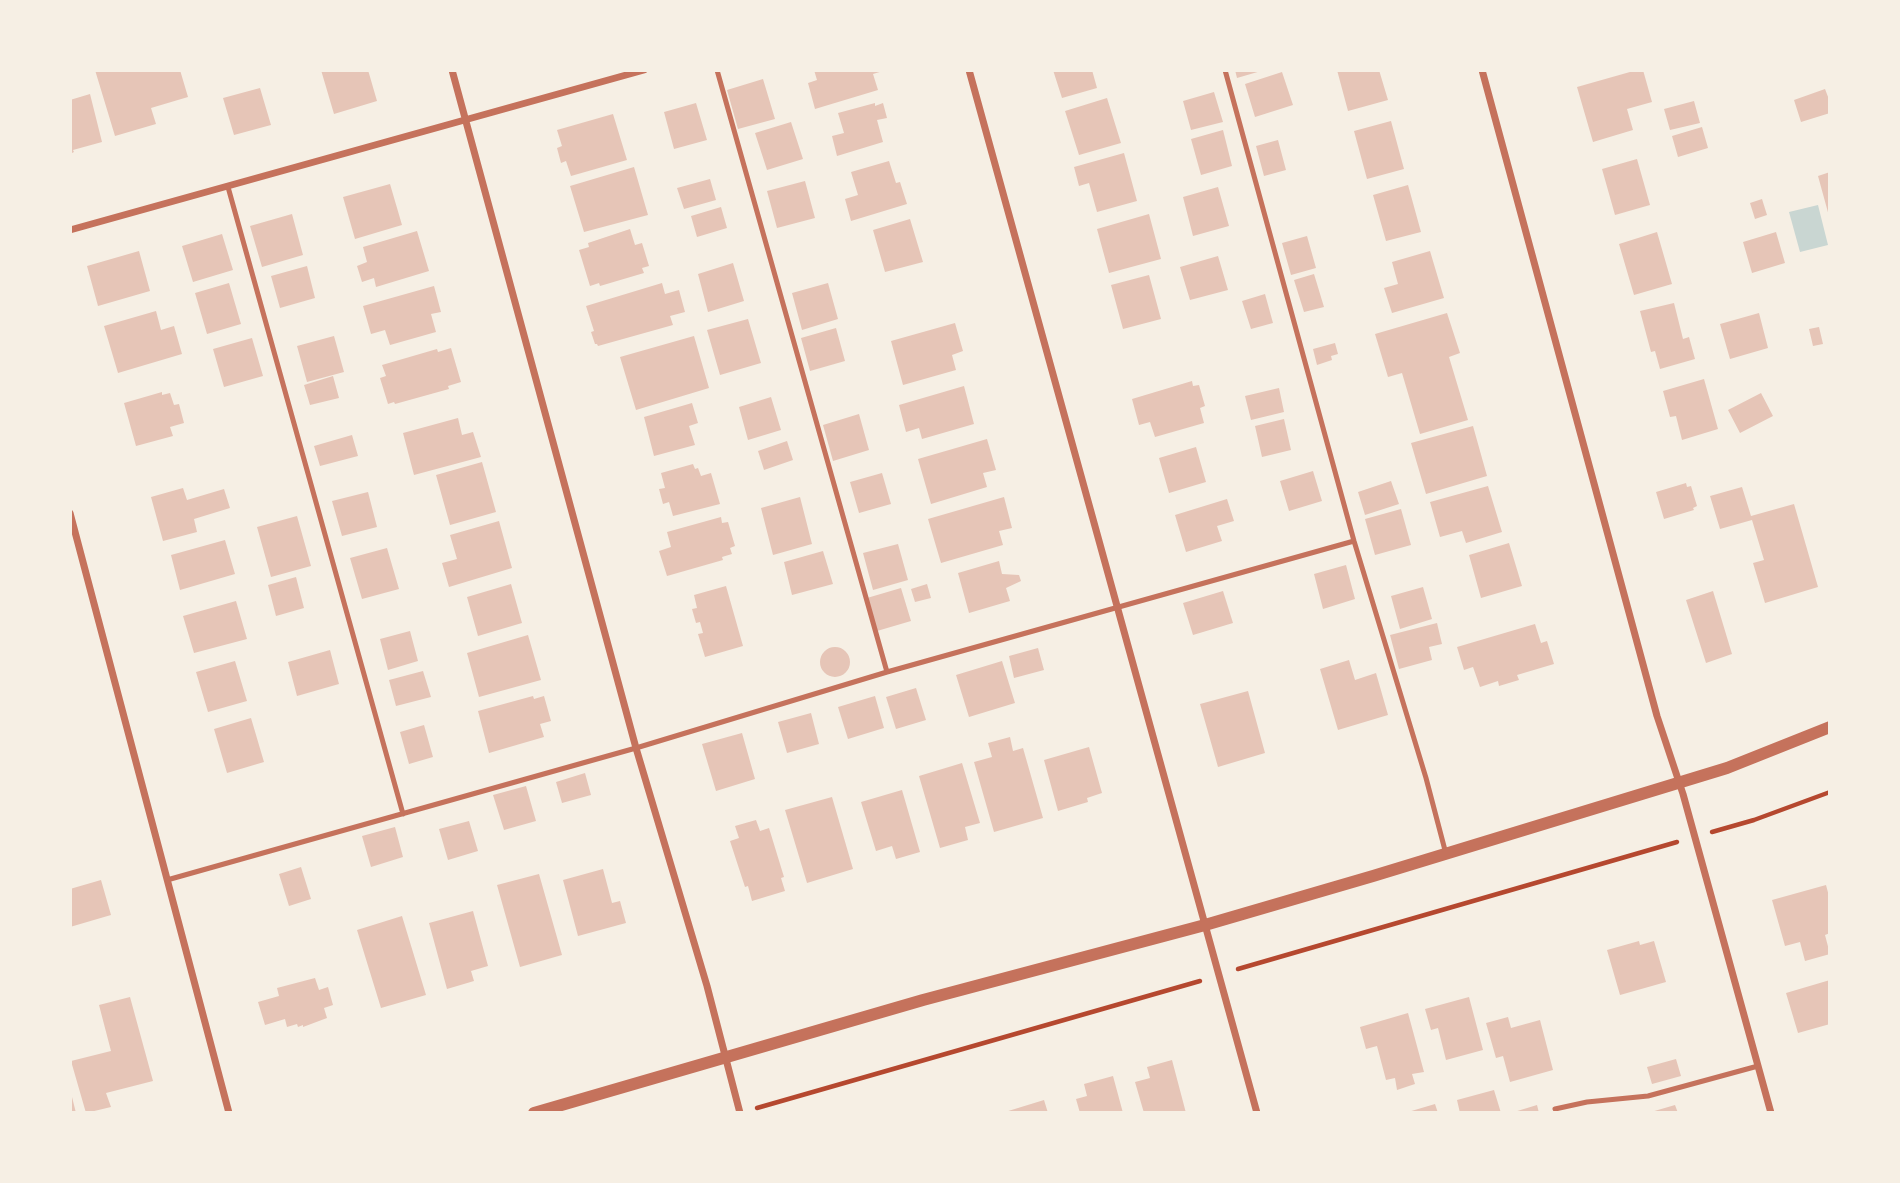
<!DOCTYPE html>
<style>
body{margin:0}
#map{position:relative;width:1900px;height:1183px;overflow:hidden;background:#f6efe4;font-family:"Zilla Slab",serif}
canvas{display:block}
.frame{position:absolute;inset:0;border:72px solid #f6efe4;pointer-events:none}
</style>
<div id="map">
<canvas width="1900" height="1183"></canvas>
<div class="frame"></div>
</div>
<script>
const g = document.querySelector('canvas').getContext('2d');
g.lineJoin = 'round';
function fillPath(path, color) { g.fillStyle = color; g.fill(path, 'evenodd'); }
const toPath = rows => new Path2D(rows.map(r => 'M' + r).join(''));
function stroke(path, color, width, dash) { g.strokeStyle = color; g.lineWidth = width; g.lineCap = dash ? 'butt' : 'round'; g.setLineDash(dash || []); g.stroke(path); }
const water = toPath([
 [1818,205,1828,245,1800,252,1789,212]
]);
const building = toPath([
 [95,70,180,70,188,97,151,108,156,124,115,136],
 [321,70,368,70,377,101,334,114],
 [814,70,883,70,883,71,873,74,878,90,815,109,808,83,817,80],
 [1053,70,1092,70,1097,88,1062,98],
 [1235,70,1261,70,1261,71,1237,78],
 [1337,70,1379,70,1388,100,1348,111],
 [1637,70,1643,70,1652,102,1627,109,1633,130,1593,142,1577,87],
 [1282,72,1293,105,1255,117,1245,84],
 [763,79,775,119,738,129,727,90],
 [260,88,271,125,234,135,223,98],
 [1825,89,1830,102,1830,113,1801,122,1794,100],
 [1214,92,1223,122,1191,130,1183,101],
 [90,94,102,142,73,150,74,152,70,154,70,100],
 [1107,98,1121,143,1079,155,1065,111],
 [1694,101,1700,123,1670,130,1664,109],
 [696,103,707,140,674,149,664,112],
 [875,103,875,106,883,103,887,118,877,120,883,142,837,156,832,136,844,133,838,113],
 [613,114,627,160,571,176,566,161,561,163,557,148,562,146,557,130],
 [1391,121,1404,169,1367,179,1354,131],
 [791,122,803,159,767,170,755,133],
 [1702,127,1708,148,1678,157,1672,136],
 [1223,130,1232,166,1201,175,1191,139],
 [1278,140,1286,170,1264,176,1256,146],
 [1124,153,1137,201,1097,212,1089,183,1079,186,1074,167],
 [1637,159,1650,205,1615,215,1602,169],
 [889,161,896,183,900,182,907,204,851,221,845,199,858,195,851,172],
 [634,167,648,215,584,232,570,186],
 [1830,172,1830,216,1829,216,1818,176],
 [710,179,716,200,684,209,677,188],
 [805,181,815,218,777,228,767,191],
 [390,184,402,225,355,239,343,197],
 [1408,185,1421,232,1386,241,1373,195],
 [1218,187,1229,226,1193,236,1183,197],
 [1762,199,1767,215,1755,219,1750,203],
 [721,207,727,228,697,237,691,216],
 [292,214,303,255,262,267,250,226],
 [1149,214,1161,259,1109,273,1097,229],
 [910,219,923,262,885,272,873,230],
 [630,229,635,245,642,243,649,266,642,268,644,273,600,286,599,283,590,286,579,250,589,247,588,243],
 [417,231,429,271,376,287,374,278,362,282,357,266,367,262,363,247],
 [1657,232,1672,284,1634,295,1619,244],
 [1776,232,1785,263,1752,273,1743,242],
 [222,234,233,270,193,282,182,246],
 [1307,236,1316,268,1291,275,1282,243],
 [139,251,150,291,98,306,87,266],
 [1430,251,1444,298,1392,313,1384,288,1398,284,1392,262],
 [1218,256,1228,290,1190,300,1180,267],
 [733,263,744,301,708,312,698,274],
 [307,266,315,298,280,308,271,276],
 [1314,274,1324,307,1304,312,1294,280],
 [1149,275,1161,319,1123,329,1111,285],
 [229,283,241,324,207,334,195,293],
 [662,283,665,294,679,290,685,312,670,316,673,325,598,346,597,344,595,344,591,332,594,331,586,306],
 [828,283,838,319,802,330,792,293],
 [434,286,441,312,431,314,436,332,390,345,385,330,371,334,363,306],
 [1265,294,1273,323,1251,329,1242,301],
 [1674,303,1683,339,1689,337,1695,359,1660,369,1655,351,1651,352,1640,311],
 [156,311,161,330,174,326,182,354,118,373,104,326],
 [1447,313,1460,353,1449,357,1468,420,1420,434,1402,373,1388,377,1375,334],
 [1759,313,1768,348,1730,359,1720,324],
 [748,319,761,363,720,375,707,330],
 [955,323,963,351,952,355,956,370,903,385,891,341],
 [1819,327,1823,344,1813,346,1809,329],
 [836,328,845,361,810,371,801,338],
 [334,336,344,372,307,382,297,346],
 [694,336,709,388,636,410,620,357],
 [252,338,263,376,224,387,213,349],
 [1335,343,1338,354,1331,356,1332,360,1317,365,1313,349],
 [451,348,461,382,448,386,449,389,395,404,394,402,388,404,380,378,386,376,382,365,437,349,438,352],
 [333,376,339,398,310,405,304,385],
 [1704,379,1718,429,1682,440,1676,416,1670,417,1663,391],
 [1192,381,1193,386,1199,385,1205,406,1200,408,1204,423,1155,437,1150,422,1139,425,1132,399],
 [964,386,974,424,922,439,919,428,906,432,899,405],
 [1279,388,1284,412,1251,420,1245,396],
 [162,392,162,395,170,393,174,405,179,404,184,423,170,427,173,436,136,446,124,403],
 [1761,393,1773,416,1740,433,1728,410],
 [771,397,781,430,748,440,739,407],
 [692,403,698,423,689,426,695,445,654,456,644,417],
 [859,414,869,450,833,461,823,425],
 [458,418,462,435,473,432,481,457,414,475,403,433],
 [1284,419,1291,450,1262,457,1255,426],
 [1473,426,1487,476,1426,494,1411,443],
 [352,435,358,456,320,466,314,446],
 [987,439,996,470,983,473,987,487,931,504,918,459],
 [787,441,793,460,764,470,758,451],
 [1196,447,1206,482,1169,493,1159,458],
 [482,462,496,512,450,525,436,475],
 [693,464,695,469,698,468,701,476,711,473,720,504,673,516,669,502,663,504,659,489,665,488,661,473],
 [1313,471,1322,501,1289,511,1280,481],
 [882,473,891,504,859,513,850,482],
 [1391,481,1399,504,1365,515,1358,492],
 [1686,483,1687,487,1691,486,1697,506,1693,508,1694,510,1664,519,1656,492],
 [1488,486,1502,532,1466,543,1462,531,1440,537,1430,502],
 [1742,487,1751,516,1794,504,1818,587,1765,603,1753,563,1764,560,1752,520,1720,529,1710,496],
 [183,488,187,500,224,489,230,508,194,519,197,532,163,541,151,497],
 [368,492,377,527,342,536,332,501],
 [800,497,812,544,773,555,761,508],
 [1004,497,1012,528,999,531,1003,545,941,563,928,519],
 [1227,499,1234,521,1217,526,1222,541,1186,552,1175,515],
 [1401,509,1411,545,1375,555,1365,519],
 [297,516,311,566,271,577,257,527],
 [721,517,722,523,728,522,735,546,730,548,732,554,722,557,723,560,667,576,659,551,671,547,667,532],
 [499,521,512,568,449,587,442,563,457,559,450,535],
 [225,540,235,574,180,590,171,555],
 [1509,543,1522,586,1481,598,1469,555],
 [898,544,908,580,873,590,863,553],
 [387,548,399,589,362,599,350,558],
 [823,551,833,584,792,595,784,562],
 [999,561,1002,574,1019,575,1021,581,1006,588,1010,601,969,613,958,573],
 [1346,565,1355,599,1323,609,1314,574],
 [296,577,304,608,276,616,268,585],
 [511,584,522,623,478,636,467,597],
 [927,584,931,598,915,602,911,589],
 [726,586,743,646,705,657,698,634,703,633,700,622,696,623,692,609,697,608,694,595],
 [1423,587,1432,619,1400,629,1391,596],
 [901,588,911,621,877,631,867,598],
 [1223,591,1233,623,1193,635,1183,603],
 [1713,591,1732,654,1706,663,1686,600],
 [236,601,247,639,194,653,183,616],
 [1437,623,1442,644,1429,647,1432,660,1399,669,1390,635],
 [1535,624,1541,643,1547,641,1554,664,1517,675,1519,680,1499,686,1498,681,1480,687,1473,667,1464,670,1457,647],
 [410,631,418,661,388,670,380,639],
 [528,635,541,680,479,697,467,653],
 '820 662a15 15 0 1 1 30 0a15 15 0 1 1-30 0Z',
 [1038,648,1044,670,1014,678,1009,656],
 [330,650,339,684,297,696,288,662],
 [1349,660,1355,680,1376,673,1388,715,1338,730,1320,669],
 [235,661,247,701,208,712,196,672],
 [1002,661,1015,703,969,717,956,675],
 [423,671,431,697,396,706,389,680],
 [916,688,926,720,896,729,886,697],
 [1248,691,1265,753,1218,767,1200,704],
 [533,696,534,699,544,696,551,721,540,724,544,737,489,753,478,711],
 [875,696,884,728,848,739,838,707],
 [811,713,819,744,787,753,778,722],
 [251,718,264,762,227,773,214,729],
 [424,725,433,757,409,764,400,732],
 [742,733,755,779,716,791,702,744],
 [1010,737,1013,751,1023,748,1043,818,994,832,974,762,992,757,988,743],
 [1089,747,1102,793,1087,798,1088,802,1058,811,1044,760],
 [962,763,980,823,965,827,968,840,940,848,919,776],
 [585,773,591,795,562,803,556,782],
 [526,786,536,821,504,830,493,795],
 [902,790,920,852,896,859,892,846,876,851,861,802],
 [832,797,853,869,807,883,785,810],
 [756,820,760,831,769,828,784,877,781,878,785,891,752,901,748,886,745,887,730,841,739,838,735,826],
 [469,821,478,851,448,860,439,829],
 [395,827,403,857,371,867,362,836],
 [301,867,311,899,289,906,279,874],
 [603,869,612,903,620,901,626,923,578,936,563,880],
 [539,874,562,955,520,967,497,885],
 [101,880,111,915,70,927,70,889],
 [1826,885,1830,900,1830,933,1825,935,1830,954,1805,961,1800,942,1785,946,1772,900],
 [473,911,488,966,471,971,474,981,447,989,429,923],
 [402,916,426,995,381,1008,357,930],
 [1639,941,1640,945,1654,941,1666,982,1620,995,1607,950],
 [315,978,319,990,328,987,333,1005,324,1008,327,1018,303,1027,303,1025,298,1027,297,1024,287,1027,285,1019,265,1025,258,1002,279,996,277,988],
 [1830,980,1830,1024,1798,1033,1786,993],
 [130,997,153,1081,106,1093,111,1107,86,1113,71,1061,111,1051,99,1005],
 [1469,997,1483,1050,1446,1060,1438,1028,1431,1030,1425,1009],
 [1408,1013,1424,1072,1412,1074,1415,1084,1397,1090,1395,1078,1386,1080,1377,1046,1366,1049,1360,1027],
 [1508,1017,1511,1028,1540,1020,1553,1070,1510,1082,1503,1056,1496,1058,1486,1023],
 [1676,1059,1681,1076,1652,1084,1647,1067],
 [1172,1060,1186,1113,1144,1113,1135,1082,1150,1078,1147,1067],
 [1113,1076,1123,1113,1080,1113,1076,1099,1087,1096,1084,1084],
 [1494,1090,1501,1113,1460,1113,1457,1100],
 [70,1093,71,1093,76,1113,70,1113],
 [1044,1100,1048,1113,1005,1113,1005,1112],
 [1435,1104,1438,1113,1408,1113,1408,1112],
 [1537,1105,1539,1113,1514,1113,1514,1112],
 [1675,1105,1678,1113,1651,1113,1651,1112]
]);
const path = toPath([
 [1712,832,1754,820,1830,792],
 [1238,969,1677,842],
 [757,1108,1200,981]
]);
const service = toPath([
 [717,70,887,672],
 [1225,70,1354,541,1426,778,1446,854],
 [228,187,403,814],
 [167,880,636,748,887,672,1354,541],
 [1555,1109,1587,1102,1648,1096,1758,1066]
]);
const minor = toPath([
 [452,70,636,748,707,986,740,1113],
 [969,70,1257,1113],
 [1482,70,1657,716,1683,794,1771,1113],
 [70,230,644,70],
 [70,513,229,1113]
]);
const tertiary = toPath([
 [534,1113,923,1000,1205,925,1373,876,1727,768,1830,727]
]);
fillPath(water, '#c9d6d2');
fillPath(building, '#e6c5b7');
stroke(path, '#b5482f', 4.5);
stroke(service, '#c5725c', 5);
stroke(minor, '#c5725c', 7);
stroke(tertiary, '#c5725c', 12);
</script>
